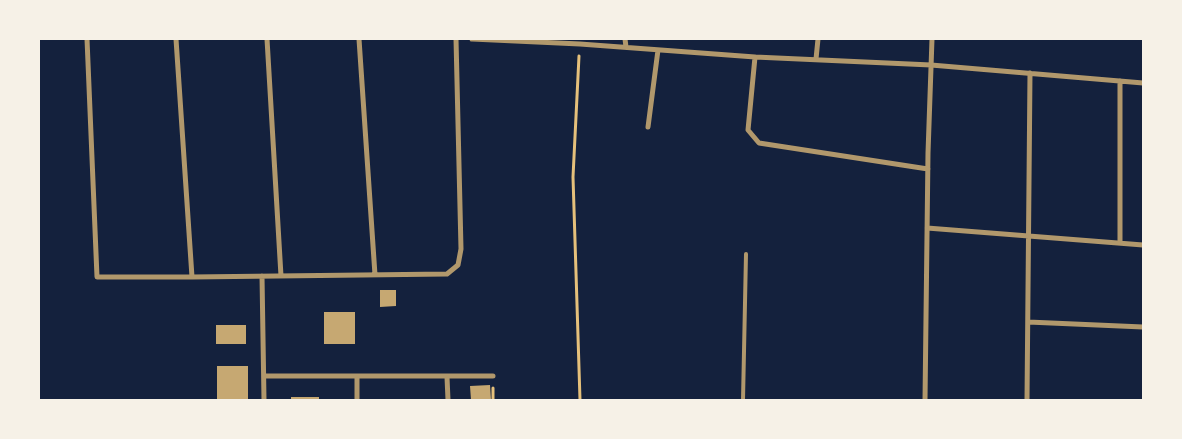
<!DOCTYPE html>
<style>
body{margin:0}
#map{position:relative;width:1182px;height:439px;overflow:hidden;background:#14213d;font-family:"Space Grotesk",sans-serif}
canvas{display:block}
.frame{position:absolute;inset:0;border:40px solid #f6f1e7;pointer-events:none}
</style>
<div id="map">
<canvas width="1182" height="439"></canvas>
<div class="frame"></div>
</div>
<script>
const g = document.querySelector('canvas').getContext('2d');
g.lineJoin = 'round';
function fillPath(path, color) { g.fillStyle = color; g.fill(path, 'evenodd'); }
const toPath = rows => new Path2D(rows.map(r => 'M' + r).join(''));
function stroke(path, color, width, dash) { g.strokeStyle = color; g.lineWidth = width; g.lineCap = dash ? 'butt' : 'round'; g.setLineDash(dash || []); g.stroke(path); }
const building = toPath([
 [380,290,396,290,396,306,380,307],
 [324,312,355,312,355,344,324,344],
 [216,325,246,325,246,344,216,344],
 [217,366,248,366,248,400,217,400],
 [490,385,491,400,471,400,470,386],
 [291,397,319,397,319,400,291,400]
]);
const path = toPath([
 [579,56,573,177,580,400],
 [493,388,493,400]
]);
const service = toPath([
 [743,400,746,254]
]);
const minor = toPath([
 [87,39,97,277,192,277,447,274,458,265,461,249,456,39],
 [176,39,192,277],
 [267,39,281,276],
 [359,39,375,275],
 [472,39,580,44,755,57,931,65,1143,83],
 [625,39,626,47],
 [755,57,748,130,759,143,928,169],
 [816,59,818,39],
 [1120,81,1120,242],
 [648,127,658,50],
 [927,228,1143,245],
 [262,276,264,400],
 [1028,322,1143,327],
 [264,376,493,376],
 [357,377,357,400],
 [447,377,448,400],
 [925,400,928,153,932,39],
 [1027,400,1030,73]
]);
fillPath(building, '#c6a872');
stroke(path, '#e5c07b', 3);
stroke(service, '#b1986c', 4);
stroke(minor, '#b1986c', 5);
</script>
